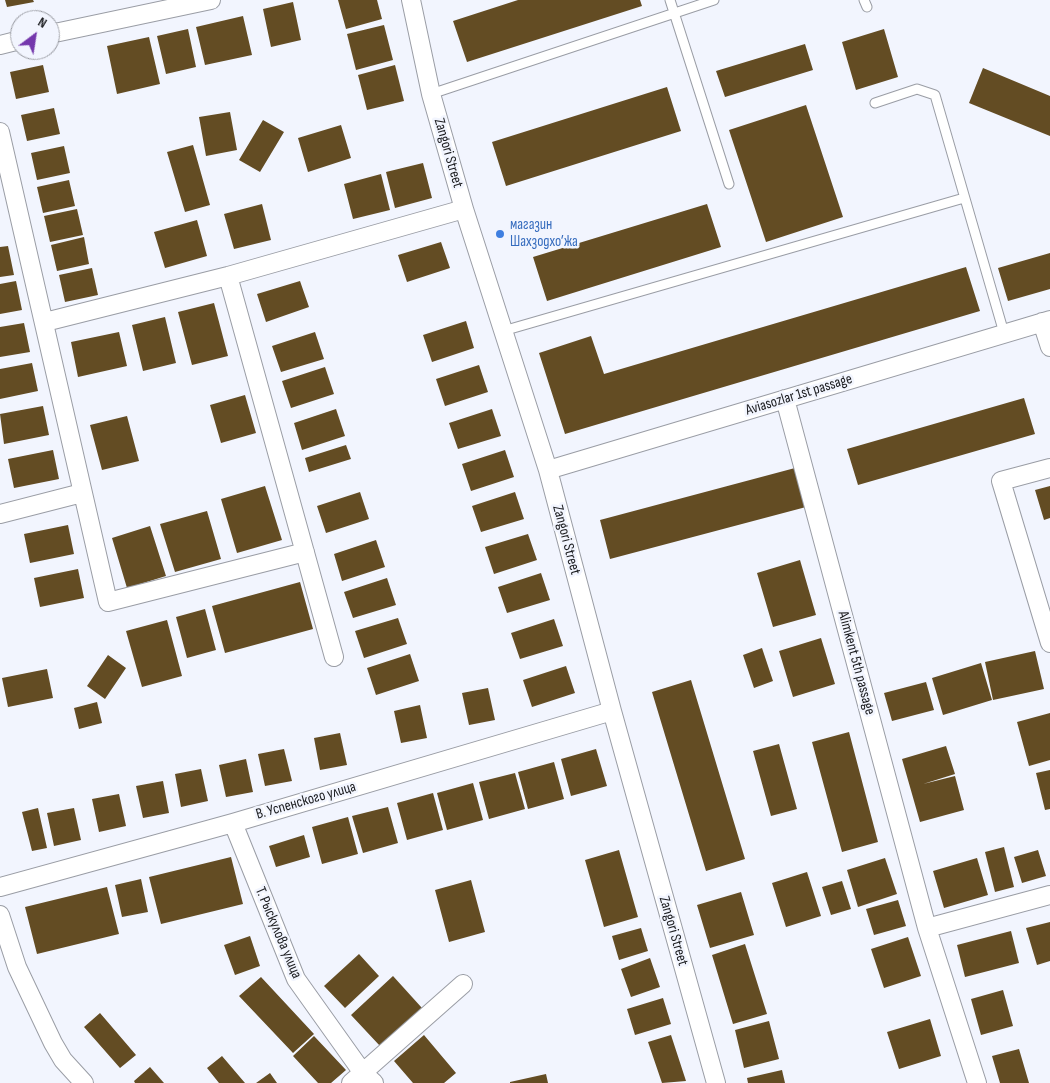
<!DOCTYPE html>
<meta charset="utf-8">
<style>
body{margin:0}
#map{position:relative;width:1050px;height:1083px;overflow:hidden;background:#f2f5fe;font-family:"Sofia Sans Condensed",sans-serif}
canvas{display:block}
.north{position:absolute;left:10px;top:10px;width:50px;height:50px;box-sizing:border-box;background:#f2f5fe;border:1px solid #9c9ea5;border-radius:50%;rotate:31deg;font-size:14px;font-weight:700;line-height:20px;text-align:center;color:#1b1c1f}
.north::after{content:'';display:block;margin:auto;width:18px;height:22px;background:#7437ac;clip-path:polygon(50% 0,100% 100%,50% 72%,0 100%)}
</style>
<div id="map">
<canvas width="1050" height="1083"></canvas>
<div class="north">N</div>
</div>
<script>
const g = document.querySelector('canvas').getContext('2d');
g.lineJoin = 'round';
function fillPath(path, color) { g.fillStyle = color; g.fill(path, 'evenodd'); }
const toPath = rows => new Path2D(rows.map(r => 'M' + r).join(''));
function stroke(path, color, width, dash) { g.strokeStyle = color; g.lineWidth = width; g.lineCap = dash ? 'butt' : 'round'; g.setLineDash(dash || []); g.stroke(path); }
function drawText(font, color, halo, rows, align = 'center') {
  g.font = font + ' "Sofia Sans Condensed",sans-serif'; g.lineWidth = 5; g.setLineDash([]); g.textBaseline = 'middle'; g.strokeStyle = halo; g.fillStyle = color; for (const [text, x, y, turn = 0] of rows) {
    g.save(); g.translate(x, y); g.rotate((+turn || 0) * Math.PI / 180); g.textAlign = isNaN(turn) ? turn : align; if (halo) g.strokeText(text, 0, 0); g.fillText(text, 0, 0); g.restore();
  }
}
const building = toPath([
 [5,0,33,0,34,2,7,7],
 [338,0,377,0,382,19,346,29],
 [518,0,640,0,642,6,467,62,453,21],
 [293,2,301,40,271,47,263,9],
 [243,16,252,55,205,65,196,27],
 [384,25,393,60,356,70,347,34],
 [188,29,196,67,166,74,157,36],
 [884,29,898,77,856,90,842,42],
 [149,37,160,84,117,94,107,46],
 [805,44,813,70,725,97,716,71],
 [43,65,49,92,16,99,10,72],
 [395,65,404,101,367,110,358,75],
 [983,68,1050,96,1050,136,969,103],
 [667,87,681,131,506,186,492,142],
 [806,105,843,217,766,242,729,130],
 [54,108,60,134,27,141,21,115],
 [230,112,237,150,206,156,199,117],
 [263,120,284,132,260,172,239,160],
 [341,125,351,158,308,172,298,138],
 [193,145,210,205,185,212,167,152],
 [64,146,70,173,37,180,31,153],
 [423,163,432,198,395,208,386,172],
 [381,174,390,210,353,219,344,184],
 [69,180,75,206,43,213,37,187],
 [262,204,271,240,234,249,224,214],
 [707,204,721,247,547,301,533,257],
 [77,209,83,235,50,242,44,216],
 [197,220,207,256,165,268,154,232],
 [84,237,89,264,57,271,51,245],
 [441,242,450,268,407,282,398,255],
 [8,246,14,275,0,277,0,247],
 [1050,253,1050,289,1008,301,998,268],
 [966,267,980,311,565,434,539,353,591,336,604,374],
 [92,268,98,295,65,302,59,275],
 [16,281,22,310,0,314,0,284],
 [300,281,309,307,266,322,257,294],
 [214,303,228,356,192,365,178,312],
 [165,317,176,363,143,371,132,325],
 [466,321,474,348,432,362,423,335],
 [24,323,30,352,0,357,0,327],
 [119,332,127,366,78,377,71,342],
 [315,332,324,359,281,372,272,346],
 [32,363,38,391,0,399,0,369],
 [479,365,488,392,445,406,436,379],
 [325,367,334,394,291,408,282,381],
 [245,395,256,433,221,443,210,405],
 [1024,398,1035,434,858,485,847,449],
 [43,406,49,435,4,444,0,414],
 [336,409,345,436,302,450,294,423],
 [492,409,501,436,458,449,449,423],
 [127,416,139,461,102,470,90,425],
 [346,445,351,459,309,472,305,458],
 [53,450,59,479,14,488,8,459],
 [505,450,514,477,471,491,462,464],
 [795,468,806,507,610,559,600,520],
 [265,486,282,540,237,553,221,499],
 [1050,486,1050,518,1044,520,1035,490],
 [360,492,369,519,326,533,317,506],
 [515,492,524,519,481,532,472,506],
 [207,511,221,559,175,572,160,524],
 [68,525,74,554,30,563,24,534],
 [150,526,166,576,127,588,112,538],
 [528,534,537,560,494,574,485,547],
 [376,540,385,567,342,581,334,554],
 [800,560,816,615,773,627,757,573],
 [78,569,84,598,40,607,34,578],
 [541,573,550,600,507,613,498,587],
 [387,578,396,605,353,618,344,592],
 [300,582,313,629,225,653,212,606],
 [205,609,216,650,187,658,176,617],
 [398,618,407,644,364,658,355,631],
 [554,619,563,646,520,659,511,633],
 [167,620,182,676,142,687,126,631],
 [821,638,835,684,793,697,779,651],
 [762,648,773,681,754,688,743,655],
 [1035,651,1044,689,993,700,985,662],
 [410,654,419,681,376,695,367,668],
 [108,655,126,668,105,699,87,686],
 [981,663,992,700,943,715,932,678],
 [566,666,575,693,532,707,523,680],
 [47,669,53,698,8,707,2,678],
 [691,680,745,859,706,871,652,692],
 [926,682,934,710,892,721,884,693],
 [488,688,495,720,469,725,462,693],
 [97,702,102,723,79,729,74,708],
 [420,705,427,738,401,743,394,711],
 [1050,713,1050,760,1029,766,1017,722],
 [849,732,878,842,842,852,812,742],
 [340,733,347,765,320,770,314,738],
 [779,744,797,809,771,816,753,751],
 [946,746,955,774,923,784,955,776,964,810,920,822,902,759],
 [284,749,292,781,265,786,258,754],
 [596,749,607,786,571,796,561,759],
 [246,759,253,792,226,797,219,765],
 [554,762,564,799,528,809,518,772],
 [201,769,208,801,181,807,175,774],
 [1050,770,1050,809,1045,810,1036,773],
 [515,773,525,809,489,819,479,782],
 [163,781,169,813,143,818,136,786],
 [473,783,483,820,447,830,437,793],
 [433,793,443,830,407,840,397,803],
 [119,794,126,826,99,832,92,799],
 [388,807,398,843,363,853,352,816],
 [38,808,47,848,32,851,22,812],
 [74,808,81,840,54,846,47,813],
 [348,817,358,854,322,864,312,827],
 [304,835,310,857,276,867,269,846],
 [1004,847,1014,887,995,892,985,852],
 [619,850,638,917,604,927,585,860],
 [1038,850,1046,876,1022,883,1014,857],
 [231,857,243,904,161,924,149,877],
 [885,858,897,894,858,907,847,870],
 [977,858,988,895,944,908,933,871],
 [807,872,821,916,786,927,772,883],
 [141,879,148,912,122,917,115,885],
 [471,880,485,932,449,942,435,890],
 [842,881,851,909,831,915,822,887],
 [107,887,119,934,37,954,25,907],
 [741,892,754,935,710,948,697,905],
 [898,900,906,926,874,935,866,909],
 [1050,922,1050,961,1037,965,1026,928],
 [641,928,648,951,619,960,612,936],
 [1011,931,1019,963,965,977,957,945],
 [250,936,260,966,235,975,224,945],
 [908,937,921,976,884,988,871,949],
 [745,944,767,1014,733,1024,712,955],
 [359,954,379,976,345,1008,324,986],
 [650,958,660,987,631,997,621,969],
 [393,976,422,1008,380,1046,351,1015],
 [261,977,314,1034,293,1053,239,996],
 [1003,990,1013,1026,981,1035,971,999],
 [663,998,671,1024,635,1035,627,1009],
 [100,1013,136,1055,120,1068,84,1027],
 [930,1019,941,1056,899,1069,887,1032],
 [769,1021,779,1059,744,1068,735,1030],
 [424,1035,456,1073,444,1083,413,1083,394,1061],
 [671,1035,686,1081,662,1083,648,1042],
 [314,1036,346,1070,331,1083,318,1083,293,1056],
 [1019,1049,1029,1083,1000,1083,992,1056],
 [222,1056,245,1083,219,1083,207,1068],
 [150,1067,164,1083,135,1083,134,1081],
 [782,1070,785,1083,748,1083,747,1078],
 [270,1073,277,1083,256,1083],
 [546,1074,548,1083,510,1083,510,1082]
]);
const lane = toPath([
 [670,0,729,184],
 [864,0,867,7],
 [431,94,714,0],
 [875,103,917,89,935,95,1004,333],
 [503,331,964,198]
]);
const street = toPath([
 [411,0,431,94,464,209,548,470,612,711,716,1083],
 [50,34,211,0],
 [0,45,20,40],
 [0,132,108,602,305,552],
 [228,276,334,657],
 [45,322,228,276,464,209],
 [1042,322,1050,347],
 [785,399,927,928,977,1083],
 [1050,468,1001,481,1050,643],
 [548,470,1050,320],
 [0,514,82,493],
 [233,823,296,979,363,1073,374,1083],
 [0,887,233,823,612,711],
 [0,915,17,967,53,1043,63,1060,84,1083],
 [927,928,1050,895],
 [351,1083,463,984]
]);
const markers = [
 [500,234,5,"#3f7fe0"]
];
const streetNames = [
 ["Zangori Street",448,153,74],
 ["Aviasozlar 1st passage",799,395,-17],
 ["Zangori Street",566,540,75],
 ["Alimkent 5th passage",856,663,75],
 ["В. Успенского улица",306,801,-16],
 ["Zangori Street",673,931,74],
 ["Т. Рыскулова улица",278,933,67]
];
const shopNames = [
 ["магазин",510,225],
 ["Шахзодхо’жа",510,242]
];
fillPath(building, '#634c23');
stroke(lane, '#9a9da5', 11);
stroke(street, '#9a9da5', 20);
stroke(lane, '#fff', 9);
stroke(street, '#fff', 18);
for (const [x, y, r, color] of markers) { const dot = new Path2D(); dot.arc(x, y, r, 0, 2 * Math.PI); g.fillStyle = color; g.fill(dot); stroke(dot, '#f2f5fe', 2); }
drawText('15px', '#1b1c1f', '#f2f5fe', streetNames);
drawText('15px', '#366cbe', '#f2f5fe', shopNames, 'left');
</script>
